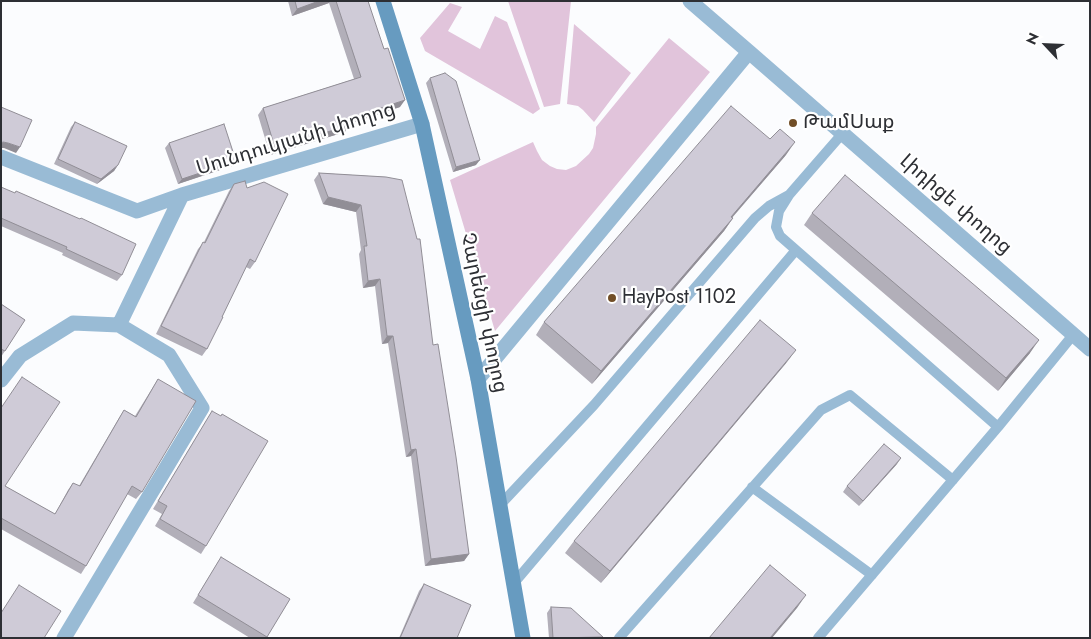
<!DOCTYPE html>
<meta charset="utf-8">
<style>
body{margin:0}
#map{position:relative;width:1091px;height:639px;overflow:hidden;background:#fbfcfe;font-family:Jost,sans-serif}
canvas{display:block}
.frame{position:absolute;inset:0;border:2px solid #2d2f34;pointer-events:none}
.north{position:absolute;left:1021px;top:20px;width:50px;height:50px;-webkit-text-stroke:4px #fff;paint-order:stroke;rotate:295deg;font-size:14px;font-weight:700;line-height:20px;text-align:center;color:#2d2f34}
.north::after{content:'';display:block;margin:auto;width:18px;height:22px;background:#2d2f34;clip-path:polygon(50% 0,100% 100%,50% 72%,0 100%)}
</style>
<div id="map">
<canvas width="1091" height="639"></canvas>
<div class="frame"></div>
<div class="north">N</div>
</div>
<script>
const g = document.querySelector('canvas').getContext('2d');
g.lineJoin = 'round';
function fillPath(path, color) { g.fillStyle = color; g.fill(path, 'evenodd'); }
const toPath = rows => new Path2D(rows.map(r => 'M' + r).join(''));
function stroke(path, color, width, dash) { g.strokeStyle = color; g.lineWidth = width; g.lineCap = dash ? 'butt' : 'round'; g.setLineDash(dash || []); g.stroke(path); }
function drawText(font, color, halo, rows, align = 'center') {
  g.font = font + ' Jost,"Noto Sans Armenian",sans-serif'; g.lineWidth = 4.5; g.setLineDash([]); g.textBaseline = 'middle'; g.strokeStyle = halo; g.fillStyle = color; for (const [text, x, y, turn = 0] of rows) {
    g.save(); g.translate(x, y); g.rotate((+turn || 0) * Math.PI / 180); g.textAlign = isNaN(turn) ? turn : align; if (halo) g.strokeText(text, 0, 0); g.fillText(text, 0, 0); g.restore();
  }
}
const green = toPath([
 [508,1,571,1,560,104,544,107],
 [450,3,462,7,448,31,480,49,495,16,507,22,540,109,533,114,425,51,420,38],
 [574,24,631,73,594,122,583,110,578,106,567,104],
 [669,38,710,72,495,331,450,180,533,142,537,151,542,160,550,166,557,169,566,170,576,166,589,154,593,148,596,134,596,127]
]);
const lane = toPath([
 [842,134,789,195,779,211,776,227,780,236,998,427],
 [752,487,872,575],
 [500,505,594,405,755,218,769,206,789,195],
 [514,583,796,250],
 [619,638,821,410,850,395,953,480],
 [818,638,998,427,1073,335]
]);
const street = toPath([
 [749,52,1090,349],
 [1,157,137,211,182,195,422,124],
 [478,379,749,52,690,1],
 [1,380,20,356,73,323,119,325,182,195],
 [64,638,202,408,169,355,119,325]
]);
const secondary = toPath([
 [383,1,422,124,478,379,523,638]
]);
const wall = toPath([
 [288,1,368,1,400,107,350,124,350,125,345,132,270,155,258,115,263,108,354,79,329,3,292,16],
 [430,78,476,165,453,172,426,83],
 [75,122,118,165,114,171,97,184,54,164,71,127],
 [169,143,236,161,232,166,178,184,165,148],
 [786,155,732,218,733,218,724,231,592,384,536,335,544,322],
 [319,173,386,177,433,345,469,554,464,561,425,566,411,456,406,457,388,343,382,344,375,286,363,288,359,254,361,250,356,212,323,204,314,180],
 [234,184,255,262,250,269,246,267,222,317,207,349,202,356,156,334,198,249,204,242,229,191],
 [1,187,122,275,117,281,62,255,63,253,1,226],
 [812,213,1030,353,998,391,804,225],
 [1,304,25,320,1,357],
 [787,362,601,583,565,553,574,541],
 [158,379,142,492,136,499,127,494,86,566,81,574,1,529,1,407,5,486,55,514,68,490,73,483,79,486,119,418,124,410,135,416],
 [212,411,206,546,201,554,155,526,162,514,153,509],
 [897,464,859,506,843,492,847,486],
 [221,557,290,599,266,638,250,638,193,603],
 [424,584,457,638,399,638,419,591],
 [551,607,603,638,549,638,547,613]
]);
const shadedWall = toPath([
 [319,1,330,1,329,3,292,16,297,9],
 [405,100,400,107,343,126,348,119],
 [350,125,345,132,270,155,275,148],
 [3,142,8,143,20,147,16,153,4,148,1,148,1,143],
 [795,142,786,155,722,229,731,217],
 [480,160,476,165,453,172,456,167],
 [236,161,232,166,178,184,182,179],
 [118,165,114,171,97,184,101,179],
 [328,197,361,205,356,212,323,204],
 [733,218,724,231,592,384,601,371],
 [380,279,375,286,363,288,368,281],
 [387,336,393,336,388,343,382,344],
 [1039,340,1030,353,998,391,1006,378],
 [796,350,787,362,601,583,610,571],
 [416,449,411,456,406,457,411,450],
 [901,458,897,464,859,506,863,501],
 [469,554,464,561,425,566,431,559],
 [806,595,797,608,772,638,770,638]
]);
const building = toPath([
 [295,1,319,1,297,9,295,1],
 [336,1,368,1,384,49,388,48,405,100,348,119,350,125,275,148,263,108,361,77,336,1],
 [445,73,456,81,480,160,456,167,430,78,445,73],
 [731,106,770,139,780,129,795,142,731,217,733,218,601,371,544,322,731,106],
 [1,107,32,120,20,147,8,143,3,142,1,143,1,107],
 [75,122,127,146,118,165,101,179,58,159,75,122],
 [224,124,236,161,182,179,169,143,224,124],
 [319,173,386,177,402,180,417,239,420,239,433,345,438,344,456,457,469,554,431,559,416,449,411,450,393,336,387,336,380,279,368,281,364,246,367,246,361,205,328,197,319,173],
 [845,175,1039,340,1006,378,812,213,845,175],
 [245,181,247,188,264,182,288,194,255,262,250,259,222,317,223,317,207,349,161,326,203,242,205,243,234,184,245,181],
 [1,187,15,193,16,191,80,219,81,218,136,244,122,275,66,249,67,247,1,218,1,187],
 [1,304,25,320,5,351,1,349,1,304],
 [760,320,796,350,610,571,574,541,760,320],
 [22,377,60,402,5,486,55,514,73,483,80,486,124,410,136,417,158,379,196,401,142,492,132,486,86,566,1,518,1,408,22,377],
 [212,411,221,416,222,414,268,441,206,546,160,519,167,506,158,501,212,411],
 [884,444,901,458,863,501,847,486,884,444],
 [221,557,290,599,267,637,198,595,221,557],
 [770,565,806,595,770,638,709,638,770,565],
 [424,584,471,605,457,638,400,638,424,584],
 [19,585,61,611,44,638,1,638,1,613,19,585],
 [551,607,571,608,603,637,553,638,551,607]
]);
const markers = [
 [793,123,5,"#714e27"],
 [612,298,5,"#714e27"]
];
const poiNames = [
 ["ԹամՍաք",803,123],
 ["HayPost 1102",622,298]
];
const streetNames = [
 ["Սունդուկյանի փողոց",296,140,-17],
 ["Լիդիցե փողոց",955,205,41],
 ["Չարենցի փողոց",483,313,78]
];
fillPath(green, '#e1c4db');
stroke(lane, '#99bbd5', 10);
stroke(street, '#99bbd5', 15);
stroke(secondary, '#679bc0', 15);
fillPath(wall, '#b2afb9');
fillPath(shadedWall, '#918e96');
fillPath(building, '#cfcbd7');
stroke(building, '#918e96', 1);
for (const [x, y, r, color] of markers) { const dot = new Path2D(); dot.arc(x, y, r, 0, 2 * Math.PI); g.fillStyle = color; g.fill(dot); stroke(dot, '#fff', 2); }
drawText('20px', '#2d2f34', '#fff', poiNames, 'left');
drawText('20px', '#2d2f34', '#fff', streetNames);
</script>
